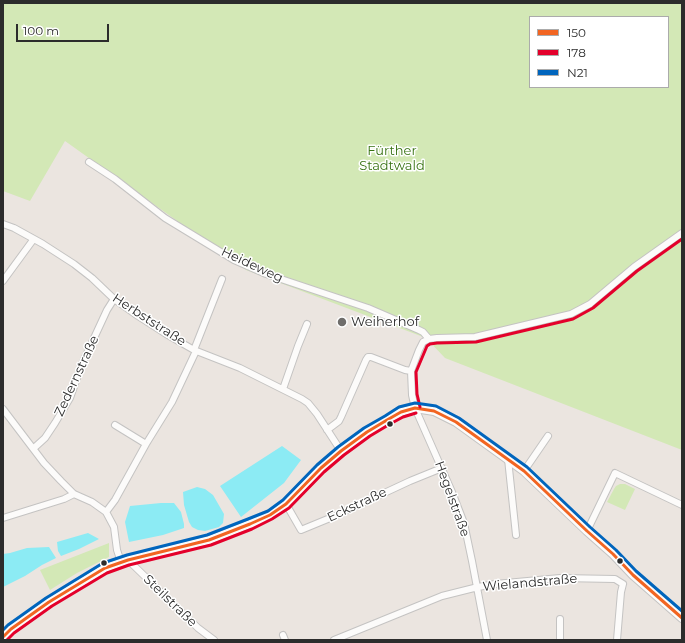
<!DOCTYPE html>
<meta charset="utf-8">
<style>
body{margin:0}
#map{position:relative;width:685px;height:643px;overflow:hidden;background:#ebe5e0;font-family:Montserrat,sans-serif}
canvas{display:block}
.frame{position:absolute;inset:0;border:4px solid #2c2c2c;pointer-events:none}
.legend{position:absolute;left:529px;top:16px;width:140px;height:72px;box-sizing:border-box;background:#fff;border:1px solid #ababab;margin:0;padding:5px 7px;list-style:none;font-size:12px;color:#2c2c2c}
.legend li{display:flex;align-items:center;gap:8px;height:20px}
.legend b{width:20px;border:1px solid #ababab}
.scale{position:absolute;left:16px;top:24px;width:93px;height:18px;box-sizing:border-box;border:2px solid #2c2c2c;border-top:0;padding-left:5px;font-size:12px;line-height:14px;white-space:nowrap;color:#2c2c2c;-webkit-text-stroke:3px #fff;paint-order:stroke}
</style>
<div id="map">
<canvas width="685" height="643"></canvas>
<div class="frame"></div>
<ul class="legend">
<li><b style="height:5px;background:#f26522"></b>150</li>
<li><b style="height:5px;background:#e4002b"></b>178</li>
<li><b style="height:5px;background:#0065bd"></b>N21</li>
</ul>
<div class="scale">100 m</div>
</div>
<script>
const g = document.querySelector('canvas').getContext('2d');
g.lineJoin = 'round';
function fillPath(path, color) { g.fillStyle = color; g.fill(path, 'evenodd'); }
const toPath = rows => new Path2D(rows.map(r => 'M' + r).join(''));
function stroke(path, color, width, dash) { g.strokeStyle = color; g.lineWidth = width; g.lineCap = dash ? 'butt' : 'round'; g.setLineDash(dash || []); g.stroke(path); }
function drawText(font, color, halo, rows, align = 'center') {
  g.font = font + ' Montserrat,sans-serif'; g.lineWidth = 3; g.setLineDash([]); g.textBaseline = 'middle'; g.strokeStyle = halo; g.fillStyle = color; for (const [text, x, y, turn = 0] of rows) {
    g.save(); g.translate(x, y); g.rotate((+turn || 0) * Math.PI / 180); g.textAlign = isNaN(turn) ? turn : align; if (halo) g.strokeText(text, 0, 0); g.fillText(text, 0, 0); g.restore();
  }
}
const green = toPath([
 [3,3,682,3,682,450,445,358,426,338,246,270,65,141,30,201,3,191],
 [530,17,668,17,668,87,530,87],
 [620,484,625,484,635,489,625,510,607,502,614,489,616,486],
 [109,543,109,557,77,573,50,590,40,570]
]);
const water = toPath([
 [282,446,301,460,284,483,241,517,220,486],
 [197,487,205,489,213,495,224,514,223,523,219,527,205,531,198,530,192,527,189,522,184,505,183,492],
 [161,503,174,503,181,512,184,524,184,528,163,535,129,542,125,522,130,506],
 [88,533,99,539,79,549,61,556,58,551,57,542],
 [49,547,56,558,42,565,25,576,3,587,3,554,10,553,27,548]
]);
const street = toPath([
 [89,162,115,179,165,218,234,260,266,274,368,308,419,330,423,332,429,339],
 [3,224,14,228,43,244,74,264,92,278,114,299,138,316,166,334,194,350,240,368,302,399,308,403,317,414,341,451],
 [3,281,33,240],
 [194,350,222,279],
 [283,389,298,346,307,324],
 [3,409,44,463,61,481,74,494,92,502,106,512,114,527,117,550,121,562],
 [115,425,146,444],
 [327,430,339,421,341,417,366,360,368,357,371,357,405,370,411,371],
 [34,448,45,438,55,423,70,398,82,364,107,310,114,299],
 [508,459,516,535],
 [524,471,548,436],
 [286,504,301,530,335,516,410,481,442,468],
 [106,512,115,500,146,444,172,402,196,351],
 [3,518,64,499,74,494],
 [587,531,615,473,682,505],
 [128,560,198,628,214,640],
 [560,619,560,640],
 [283,635,285,640],
 [334,640,442,596,478,587,495,584,560,578,615,579,623,584],
 [487,640,472,561,464,523,452,492,415,408,412,395,411,371,419,350,423,342,429,339,437,338,475,337,571,314,590,304,634,267,682,233],
 [617,640,621,592,623,584]
]);
const secondary = toPath([
 [3,637,11,629,49,602,105,568,128,560,209,540,250,524,270,515,286,504,321,468,341,451,367,432,387,420,401,412,415,408,434,411,456,422,524,471,587,531,613,554,633,575,682,618]
]);
const bus1 = toPath([
 [3,637,11,629,49,602,105,568,128,560,209,540,250,524,270,515,286,504,321,468,341,451,367,432,387,420,401,412,415,408,434,411,456,422,524,471,587,531,613,554,633,575,682,618]
]);
const bus2 = toPath([
 [420,407,417,394,416,372,427,346,430,344,437,343,476,342,573,319,593,308,637,271,682,239],
 [7,640,14,633,52,606,107,573,129,565,211,545,252,529,272,519,289,508,324,472,344,455,370,436,390,424,403,417,416,413]
]);
const bus3 = toPath([
 [3,630,8,625,46,598,103,563,127,555,207,535,248,519,268,511,283,500,317,465,338,447,364,428,385,416,399,407,415,403,436,406,459,418,527,467,590,527,616,550,636,571,682,611]
]);
const markers = [
 [342,322,5,"#6f6d6b"],
 [390,424,3.5,"#2c2c2c"],
 [620,561,3.5,"#2c2c2c"],
 [104,563,3.5,"#2c2c2c"]
];
const parkNames = [
 ["Fürther",392,151],
 ["Stadtwald",392,166]
];
const streetNames = [
 ["Heideweg",252,265,25],
 ["Herbststraße",149,320,33],
 ["Zedernstraße",77,376,-65],
 ["Hegelstraße",452,499,70],
 ["Eckstraße",357,505,-25],
 ["Wielandstraße",530,583,-5],
 ["Steilstraße",170,601,44]
];
const poiNames = [
 ["Weiherhof",351,322]
];
fillPath(green, '#d3e8b6');
fillPath(water, '#8cebf4');
stroke(street, '#c4c3c2', 8);
stroke(secondary, '#c4c3c2', 10);
stroke(street, '#fcfbfa', 6);
stroke(secondary, '#fcfbfa', 8);
stroke(bus1, '#f26522', 3);
stroke(bus2, '#e4002b', 3);
stroke(bus3, '#0065bd', 3);
for (const [x, y, r, color] of markers) { const dot = new Path2D(); dot.arc(x, y, r, 0, 2 * Math.PI); g.fillStyle = color; g.fill(dot); stroke(dot, '#fff', 1.5); }
drawText('13px', '#377212', '#fff', parkNames);
drawText('13px', '#2c2c2c', '#fff', streetNames);
drawText('13px', '#2c2c2c', '#fff', poiNames, 'left');
</script>
